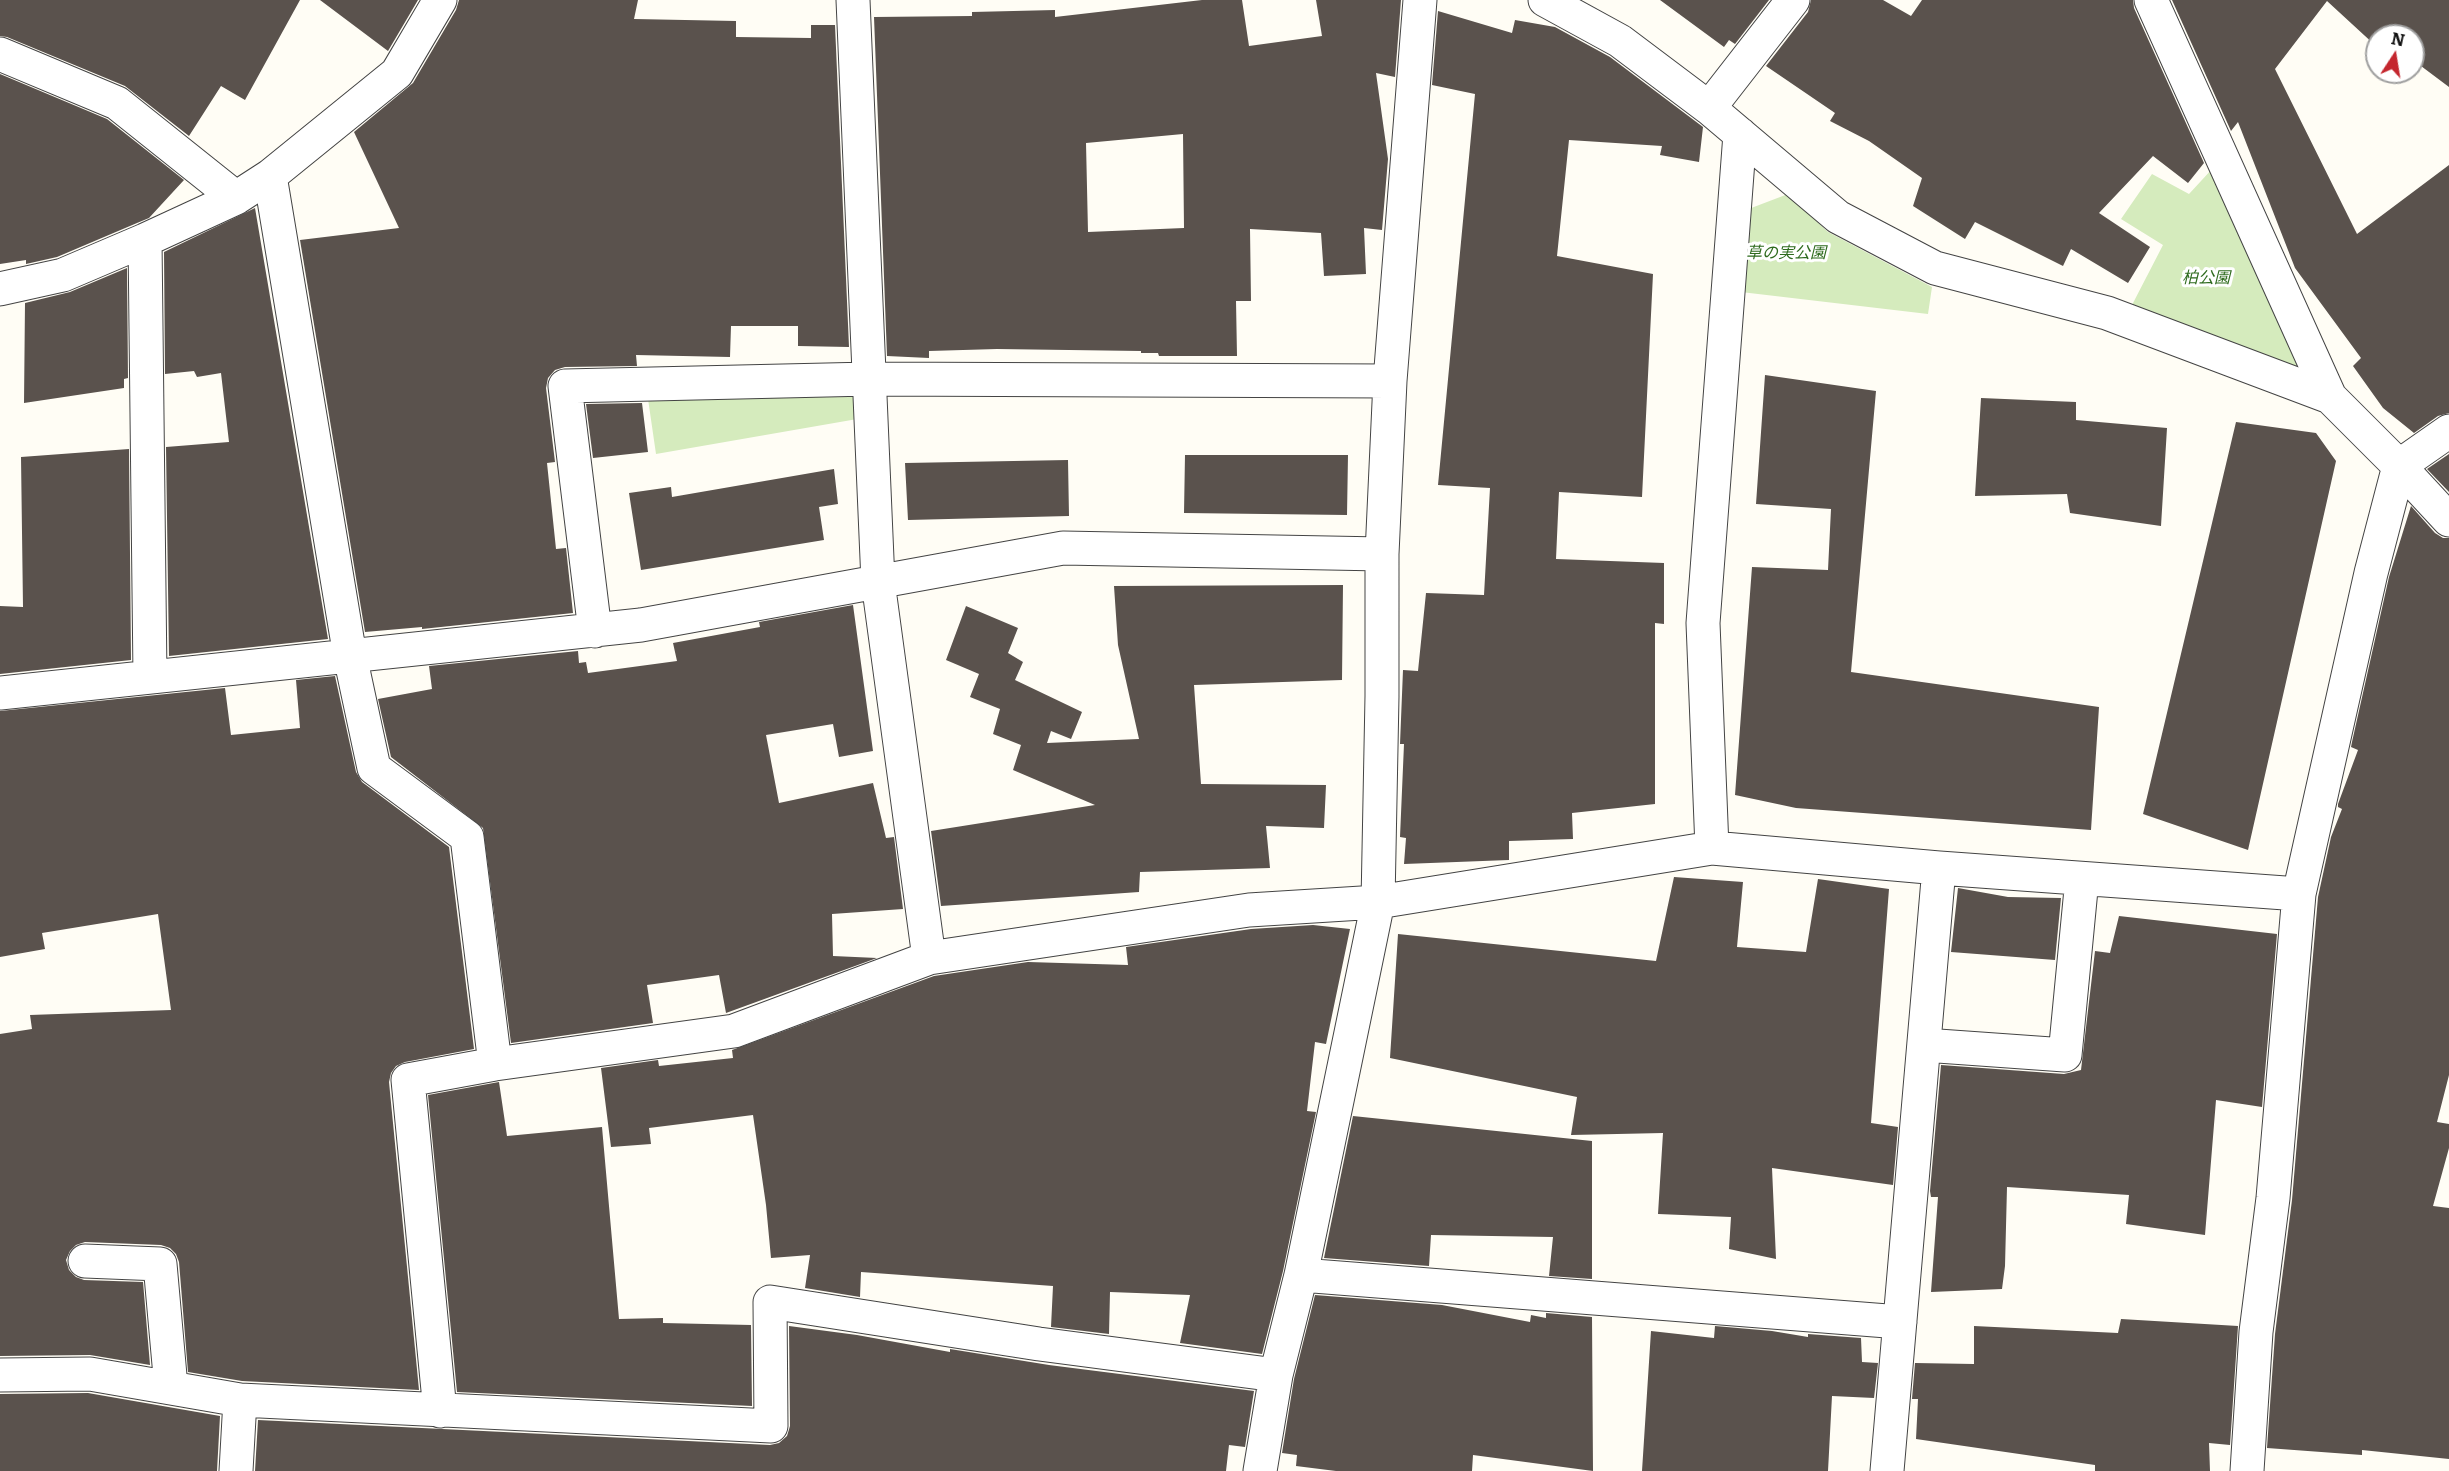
<!DOCTYPE html>
<meta charset="utf-8">
<style>
body{margin:0}
#map{position:relative;width:2449px;height:1471px;overflow:hidden;background:#fffdf5;font-family:Literata,serif}
canvas{display:block}
.north{position:absolute;left:2365px;top:24px;width:60px;height:60px;box-sizing:border-box;background:#fff;border:2px solid #a0a0a0;border-radius:50%;rotate:12deg;font-size:16px;font-weight:700;line-height:24px;text-align:center;color:#111}
.north::after{content:'';display:block;margin:auto;width:21px;height:27px;background:#c4262e;clip-path:polygon(50% 0,100% 100%,50% 72%,0 100%)}
</style>
<div id="map">
<canvas width="2449" height="1471"></canvas>
<div class="north">N</div>
</div>
<script>
const g = document.querySelector('canvas').getContext('2d');
g.lineJoin = 'round';
function fillPath(path, color) { g.fillStyle = color; g.fill(path, 'evenodd'); }
const toPath = rows => new Path2D(rows.map(r => 'M' + r).join(''));
function stroke(path, color, width, dash) { g.strokeStyle = color; g.lineWidth = width; g.lineCap = dash ? 'butt' : 'round'; g.setLineDash(dash || []); g.stroke(path); }
function drawText(font, color, halo, rows, align = 'center') {
  g.font = font + ' Literata,"Noto Sans JP",serif'; g.lineWidth = 6; g.setLineDash([]); g.textBaseline = 'middle'; g.strokeStyle = halo; g.fillStyle = color; for (const [text, x, y, turn = 0] of rows) {
    g.save(); g.translate(x, y); g.rotate((+turn || 0) * Math.PI / 180); g.textAlign = isNaN(turn) ? turn : align; if (halo) g.strokeText(text, 0, 0); g.fillText(text, 0, 0); g.restore();
  }
}
const green = toPath([
 [2213,168,2303,359,2291,370,2132,305,2163,245,2121,219,2152,174,2189,194],
 [1788,194,1828,232,1932,287,1928,314,1741,292,1746,210],
 [863,386,863,418,656,454,647,392]
]);
const building = toPath([
 [0,0,300,0,245,100,221,86,189,136,125,86,7,37,0,36],
 [320,0,418,0,388,51],
 [459,0,638,0,634,19,736,21,736,37,811,38,811,25,835,25,849,347,798,346,798,326,731,326,730,357,636,355,637,366,565,367,555,370,548,378,546,388,555,462,547,463,556,549,566,548,573,613,422,629,422,627,365,632,300,240,399,228,354,132,413,83,456,10],
 [1202,0,1242,0,1249,46,1322,36,1316,0,1401,0,1395,77,1376,73,1388,159,1382,230,1364,228,1366,274,1324,276,1321,233,1250,229,1251,301,1236,301,1237,356,1159,356,1158,353,1141,353,1141,351,997,349,929,351,929,358,887,356,874,17,972,16,972,12,1055,10,1055,17],
 [1183,134,1184,228,1088,232,1086,143],
 [1660,0,1769,0,1735,44,1729,40,1724,47],
 [1811,0,1883,0,1911,16,1922,0,2133,0,2134,8,2204,163,2188,183,2153,156,2099,213,2150,247,2128,283,2071,249,2063,266,1975,222,1965,239,1913,206,1922,178,1869,141,1830,121,1835,113,1766,66,1808,12],
 [2172,0,2449,0,2449,87,2413,60,2413,36,2377,36,2377,47,2327,1,2275,69,2357,234,2449,165,2449,413,2438,416,2414,433,2383,408,2353,366,2361,358,2295,268,2238,122,2231,131],
 [1438,11,1512,33,1515,20,1555,27,1610,57,1703,127,1699,162,1660,155,1662,146,1569,140,1557,256,1653,274,1642,497,1559,492,1556,559,1664,563,1664,624,1655,623,1655,804,1572,813,1573,839,1509,841,1509,860,1404,864,1406,838,1400,837,1404,744,1400,744,1403,670,1418,671,1426,593,1484,595,1490,488,1438,485,1475,94,1432,85],
 [0,74,107,119,184,180,149,218,137,223,57,257,26,264,26,260,0,264],
 [255,208,328,639,169,656,166,447,229,442,221,373,197,377,194,371,165,374,164,252],
 [127,268,128,378,124,379,124,388,24,403,25,303,70,292],
 [1765,375,1876,391,1851,672,2099,707,2091,830,1796,808,1735,795,1752,567,1828,570,1831,509,1756,504],
 [1981,398,2076,402,2076,420,2167,428,2161,526,2070,513,2067,494,1975,496],
 [642,403,648,452,593,458,586,404],
 [2236,422,2316,433,2336,461,2248,850,2143,814],
 [129,449,131,660,0,674,0,606,23,607,21,457],
 [2449,454,2449,492,2427,469],
 [1185,455,1348,455,1347,515,1184,513],
 [1068,460,1069,516,908,520,905,463],
 [834,469,838,504,819,507,824,540,641,570,629,493,671,487,672,497],
 [2411,506,2435,533,2443,538,2449,538,2449,1075,2437,1122,2449,1124,2449,1148,2433,1206,2449,1208,2449,1459,2362,1450,2362,1455,2267,1448,2275,1334,2292,1200,2318,897,2331,837,2342,809,2338,807,2338,804,2358,750,2351,747,2352,742,2389,577],
 [1343,585,1342,680,1194,685,1201,784,1326,785,1324,828,1266,826,1270,868,1140,872,1139,892,941,906,931,831,1095,805,1013,770,1021,745,993,734,1000,709,970,697,979,674,946,660,966,606,1018,628,1008,653,1023,662,1015,680,1082,712,1071,739,1051,731,1047,743,1139,739,1118,645,1114,586],
 [853,605,873,751,839,757,833,724,766,735,779,803,873,783,886,838,894,837,903,909,832,914,833,956,877,958,726,1013,719,975,647,985,653,1023,511,1043,483,828,391,757,378,699,432,689,429,666,578,651,579,663,586,662,588,673,677,661,673,643,760,627,759,622],
 [335,676,356,772,362,782,449,847,474,1049,405,1062,396,1066,391,1073,389,1082,419,1390,242,1381,188,1372,179,1262,176,1254,170,1248,161,1245,85,1242,76,1245,70,1251,66,1260,69,1270,76,1277,84,1280,143,1282,150,1365,90,1355,0,1356,0,1034,32,1029,30,1015,171,1010,158,914,42,933,45,949,0,957,0,711,225,688,231,735,300,728,296,680],
 [1674,877,1743,882,1737,947,1806,952,1818,879,1889,889,1871,1123,1898,1127,1893,1185,1772,1168,1776,1259,1729,1249,1731,1217,1658,1214,1663,1133,1571,1135,1577,1097,1390,1058,1398,934,1656,961],
 [1958,888,2008,897,2061,898,2055,960,1951,952],
 [2119,916,2277,934,2262,1107,2216,1100,2205,1235,2126,1224,2129,1195,2007,1187,2005,1266,2002,1289,1931,1292,1938,1197,1931,1197,1930,1191,1941,1065,2064,1074,2081,1070,2095,951,2110,953],
 [1313,925,1350,929,1326,1044,1315,1042,1307,1111,1316,1112,1283,1271,1262,1354,1180,1343,1190,1295,1110,1292,1109,1334,1051,1327,1053,1286,861,1272,860,1297,805,1288,810,1255,771,1258,766,1205,753,1115,649,1128,651,1144,611,1147,601,1068,658,1060,659,1066,733,1058,732,1050,934,976,1028,962,1128,965,1126,947,1251,929],
 [499,1082,507,1136,602,1127,619,1319,663,1318,663,1323,751,1325,752,1406,457,1392,428,1095],
 [1353,1116,1592,1141,1592,1279,1549,1276,1553,1237,1431,1235,1429,1266,1324,1258],
 [1315,1295,1442,1305,1530,1322,1531,1315,1546,1318,1546,1313,1592,1317,1593,1471,1473,1455,1472,1471,1336,1471,1296,1466,1297,1455,1282,1453,1294,1379],
 [2121,1319,2238,1326,2230,1445,2209,1443,2210,1471,2095,1471,2095,1465,1916,1439,1918,1399,1912,1399,1915,1363,1974,1364,1974,1326,2118,1333],
 [789,1326,857,1335,950,1352,950,1349,1049,1365,1254,1391,1245,1447,1229,1445,1226,1471,255,1471,258,1420,770,1445,779,1443,787,1436,790,1426],
 [1715,1326,1772,1331,1808,1337,1808,1334,1861,1338,1862,1362,1878,1363,1874,1398,1832,1396,1828,1471,1642,1471,1651,1331,1714,1338],
 [88,1393,220,1416,217,1471,0,1471,0,1394]
]);
const street = toPath([
 [853,0,878,582,929,958],
 [1545,0,1620,41,1709,108,1838,217,1935,268,2107,313,2330,397],
 [2151,0,2330,397,2399,466,2449,520],
 [0,54,117,103,236,198],
 [1709,108,1793,0],
 [270,176,350,656,374,768,467,837,495,1064],
 [145,240,150,677],
 [0,289,63,275,145,240,236,198,270,176,397,73,440,0],
 [595,631,565,386,870,379,1390,381],
 [0,693,641,625,1063,548,1382,554],
 [1712,848,1703,623,1740,134],
 [1924,1045,2065,1055,2082,879],
 [85,1261,160,1264,171,1387],
 [1301,1275,1900,1322],
 [0,1375,90,1374,240,1400,771,1426,770,1302,1039,1344,1276,1375],
 [440,1411,408,1080,495,1064,734,1031,929,958,1249,910,1378,902,1712,848,1939,868,2299,894],
 [236,1471,240,1400],
 [1260,1471,1276,1375,1301,1275,1378,902,1382,696,1382,554,1390,381,1420,0],
 [1887,1471,1939,868],
 [2247,1471,2256,1332,2273,1198,2299,894,2371,573,2399,466,2449,431]
]);
const parkNames = [
 ["草の実公園",1786,253],
 ["柏公園",2206,278]
];
fillPath(green, '#d5ebbd');
fillPath(building, '#5a524d');
stroke(street, '#444', 35);
stroke(street, '#fff', 33);
drawText('italic 16px', '#2f6b1f', '#fff', parkNames);
</script>
